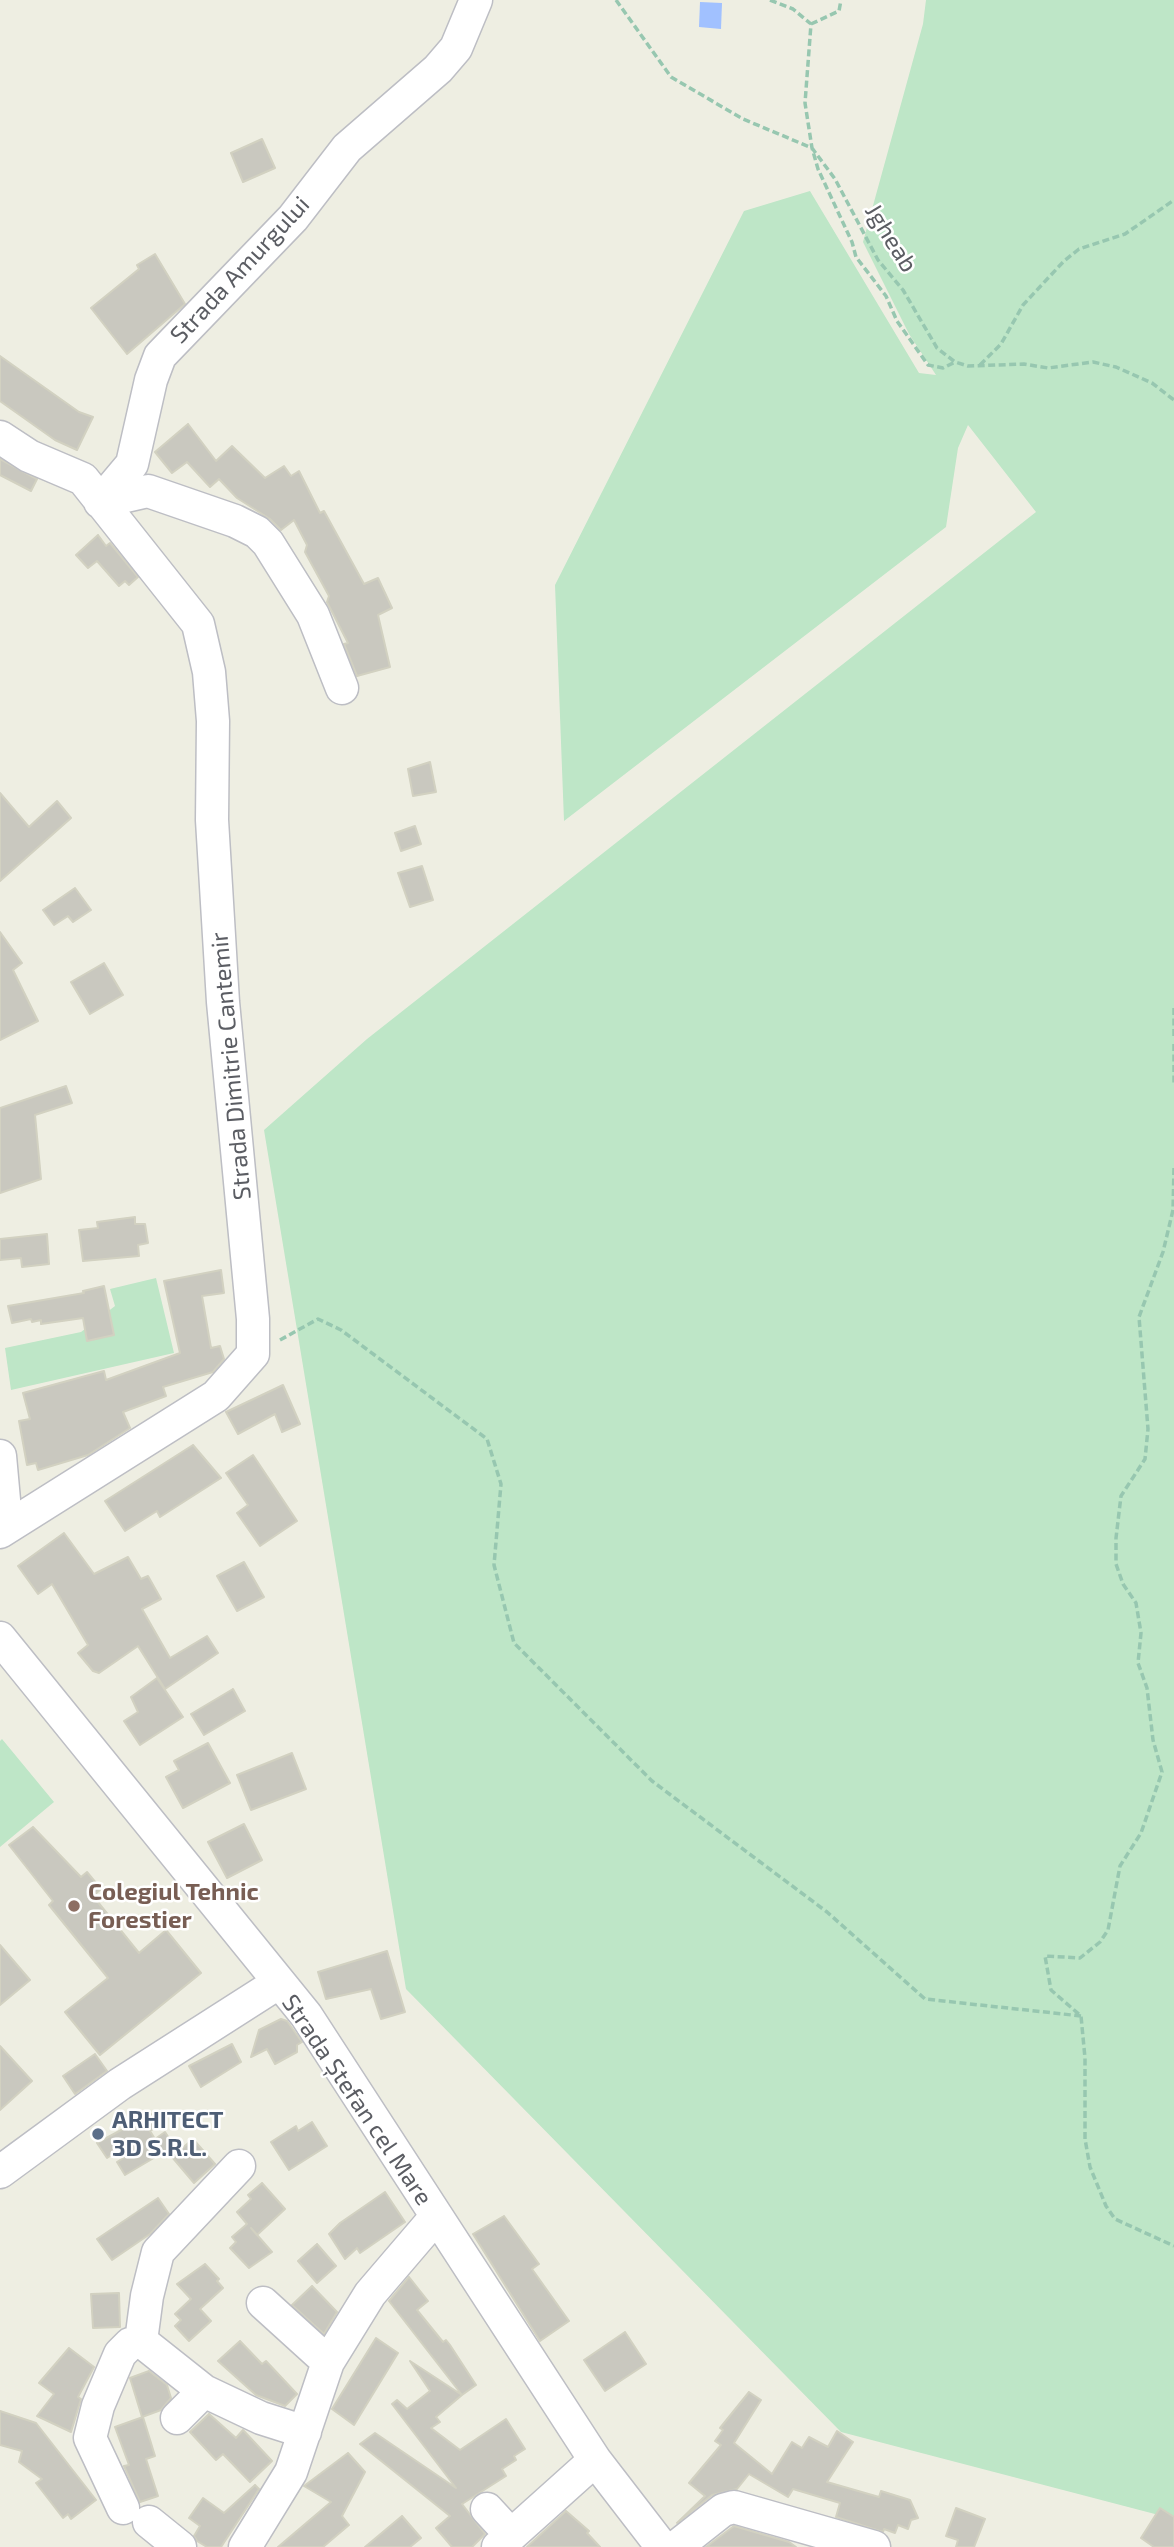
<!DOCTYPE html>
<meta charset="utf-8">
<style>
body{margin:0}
canvas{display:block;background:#eeeee2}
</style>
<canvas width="1174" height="2547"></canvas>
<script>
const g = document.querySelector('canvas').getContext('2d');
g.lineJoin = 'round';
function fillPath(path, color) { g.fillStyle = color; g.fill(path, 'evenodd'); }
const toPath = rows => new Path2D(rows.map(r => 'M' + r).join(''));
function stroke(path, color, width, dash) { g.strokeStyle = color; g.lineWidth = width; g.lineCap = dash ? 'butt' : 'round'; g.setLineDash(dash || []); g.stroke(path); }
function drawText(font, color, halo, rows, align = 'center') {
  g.font = font + ' "Exo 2",sans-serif'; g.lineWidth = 5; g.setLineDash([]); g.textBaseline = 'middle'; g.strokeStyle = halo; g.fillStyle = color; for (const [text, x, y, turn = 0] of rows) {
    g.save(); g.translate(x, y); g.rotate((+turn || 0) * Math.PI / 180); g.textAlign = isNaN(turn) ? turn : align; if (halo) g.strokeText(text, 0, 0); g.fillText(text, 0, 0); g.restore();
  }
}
const green = toPath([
 [926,0,1174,0,1174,2519,841,2432,406,1989,264,1130,367,1039,1036,512,968,425,958,448,946,527,564,821,555,585,744,211,810,191,919,373,936,375,909,334,863,242,923,24],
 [156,1278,174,1353,11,1390,5,1348,81,1332,115,1306,110,1289],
 [2,1739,54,1802,0,1847,0,1741]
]);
const water = toPath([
 [700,2,722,3,721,29,699,27]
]);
const building = toPath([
 [262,139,275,168,243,182,231,153,262,139],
 [155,254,185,304,127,354,91,308,139,269,137,265,155,254],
 [0,356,79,412,93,417,77,450,55,440,0,401,0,356],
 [188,424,216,461,232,446,265,478,284,466,291,476,299,471,320,513,324,511,364,584,378,578,392,608,378,615,390,667,357,676,344,644,348,643,327,602,329,596,305,552,307,545,294,520,281,530,270,519,237,498,219,479,210,487,187,462,172,473,155,452,188,424],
 [0,459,37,479,31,491,0,475,0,459],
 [98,535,106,546,110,543,138,577,129,585,125,581,119,586,97,561,88,568,76,555,98,535],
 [430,762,436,792,413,796,408,769,430,762],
 [0,793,29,827,57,801,71,818,0,881,0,793],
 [415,826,421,844,401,851,395,833,415,826],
 [422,866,433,900,410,907,398,873,422,866],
 [75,888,91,910,73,922,68,916,54,925,43,910,75,888],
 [0,932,22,963,13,970,38,1021,0,1040,0,932],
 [104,963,123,995,90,1014,71,982,104,963],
 [66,1086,72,1103,35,1115,41,1179,0,1193,0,1108,66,1086],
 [135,1217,135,1224,145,1224,148,1243,138,1245,139,1256,83,1261,79,1230,98,1228,97,1222,135,1217],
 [47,1234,49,1264,22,1267,21,1258,0,1260,0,1239,47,1234],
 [221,1270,224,1293,202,1296,211,1348,220,1346,224,1359,213,1372,163,1387,166,1396,123,1412,130,1428,88,1455,38,1470,36,1463,27,1465,19,1421,30,1419,23,1393,104,1371,106,1380,180,1353,164,1281,221,1270],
 [104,1286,114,1335,87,1341,83,1318,41,1324,41,1320,32,1322,31,1319,12,1323,8,1306,84,1293,83,1291,104,1286],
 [283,1385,300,1424,282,1432,275,1414,238,1434,226,1412,283,1385],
 [193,1445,221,1478,160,1517,157,1511,125,1531,105,1501,193,1445],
 [253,1455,297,1521,260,1546,237,1513,248,1505,226,1473,253,1455],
 [64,1533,94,1574,128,1557,141,1579,148,1576,161,1599,142,1609,170,1658,207,1636,218,1653,165,1689,138,1646,99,1673,93,1671,78,1653,88,1645,52,1584,38,1594,18,1566,64,1533],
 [244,1562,264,1597,237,1611,217,1576,244,1562],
 [157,1678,183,1717,140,1745,124,1721,138,1712,131,1697,157,1678],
 [233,1689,245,1711,204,1735,191,1714,233,1689],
 [208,1743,230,1783,183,1808,166,1777,179,1770,174,1761,208,1743],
 [292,1753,306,1789,251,1810,237,1775,292,1753],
 [244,1824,262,1860,227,1878,208,1842,244,1824],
 [33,1827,81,1877,87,1872,101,1889,93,1896,139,1953,166,1930,201,1973,100,2055,65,2012,108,1978,49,1905,53,1901,9,1845,33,1827],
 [0,1945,30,1980,0,2005,0,1945],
 [387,1951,405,2012,381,2019,371,1989,326,1999,318,1972,387,1951],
 [281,2019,287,2021,302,2042,297,2045,297,2052,275,2064,267,2049,251,2057,259,2030,281,2019],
 [232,2044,241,2062,201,2087,189,2066,232,2044],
 [0,2046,32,2081,0,2110,0,2046],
 [95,2054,107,2071,75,2094,63,2076,95,2054],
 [151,2114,158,2126,150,2131,155,2139,165,2132,174,2146,125,2175,117,2162,128,2155,124,2147,107,2158,97,2143,151,2114],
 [312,2122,327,2146,289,2170,271,2142,296,2126,298,2131,312,2122],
 [193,2139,215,2164,194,2183,172,2157,193,2139],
 [262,2183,285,2209,257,2235,251,2228,272,2252,249,2268,230,2248,236,2242,232,2237,247,2224,237,2212,251,2199,248,2195,262,2183],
 [385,2192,405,2222,360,2253,357,2248,345,2259,329,2234,340,2223,385,2192],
 [158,2198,169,2214,150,2234,112,2260,97,2239,158,2198],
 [504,2216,539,2264,532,2269,569,2321,540,2341,473,2234,504,2216],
 [317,2244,336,2266,317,2283,298,2261,317,2244],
 [205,2264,219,2279,217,2281,223,2288,200,2309,211,2321,189,2341,175,2326,181,2320,175,2314,191,2299,177,2284,205,2264],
 [409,2277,428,2301,417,2310,443,2342,446,2340,450,2345,476,2385,462,2395,389,2301,409,2277],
 [312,2286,337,2312,324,2334,292,2305,312,2286],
 [119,2293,120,2327,93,2328,91,2294,119,2293],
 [625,2332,646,2364,605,2391,584,2360,625,2332],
 [376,2338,398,2353,354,2425,332,2409,376,2338],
 [240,2341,262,2364,266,2361,297,2394,285,2406,256,2395,218,2361,240,2341],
 [69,2348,94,2367,78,2397,81,2399,71,2432,37,2416,54,2394,39,2383,69,2348],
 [410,2361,462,2395,436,2417,440,2422,431,2428,460,2450,506,2419,525,2449,514,2456,516,2460,502,2469,506,2476,462,2504,485,2534,472,2547,452,2547,436,2528,450,2516,360,2444,375,2433,456,2488,392,2404,397,2400,407,2409,430,2391,410,2361],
 [149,2371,167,2385,171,2398,161,2410,142,2417,130,2378,149,2371],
 [749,2392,761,2400,734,2443,772,2474,792,2442,802,2448,809,2437,828,2447,837,2431,853,2442,827,2482,879,2497,881,2491,910,2500,918,2518,911,2520,908,2529,898,2525,895,2533,884,2529,883,2532,836,2517,840,2503,793,2489,788,2497,749,2474,737,2489,712,2495,677,2523,705,2496,689,2483,721,2445,715,2441,723,2430,720,2428,749,2392],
 [0,2411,36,2423,96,2500,71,2519,68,2514,63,2518,36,2483,42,2479,19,2462,22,2451,0,2445,0,2411],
 [209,2414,236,2438,243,2430,272,2461,250,2482,223,2454,216,2460,190,2432,209,2414],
 [143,2417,155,2456,146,2459,158,2496,140,2502,124,2466,129,2465,115,2427,143,2417],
 [348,2453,365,2472,342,2516,349,2525,323,2547,278,2547,331,2502,304,2486,348,2453],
 [255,2485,259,2489,221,2547,207,2547,197,2541,194,2536,200,2526,189,2518,203,2498,224,2513,255,2485],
 [956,2508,985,2519,974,2547,956,2547,958,2540,946,2536,956,2508],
 [1160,2508,1174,2517,1174,2547,1154,2547,1141,2538,1160,2508],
 [566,2511,589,2531,587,2533,600,2547,527,2547,566,2511],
 [402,2516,421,2538,410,2547,365,2547,402,2516],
 [734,2526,789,2542,796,2547,706,2547,734,2526]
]);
const path = toPath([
 [616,0,671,77,743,119,812,148,835,179,878,260,903,290,937,348,955,362,968,366,1024,364,1048,368,1093,362,1116,367,1152,383,1174,400],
 [770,0,793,9,811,24,805,103,812,148,818,169,852,242,856,257,886,296,897,321,928,365,943,368,955,362],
 [811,24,839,11,841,0],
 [980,365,1001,344,1023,305,1064,261,1079,249,1125,234,1174,200],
 [1174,1008,1174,1036],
 [1174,1044,1174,1086],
 [1174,1168,1173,1210,1163,1252,1139,1317,1148,1429,1145,1459,1121,1496,1116,1538,1116,1564,1123,1584,1136,1603,1141,1633,1138,1663,1147,1688,1153,1740,1162,1772,1141,1833,1120,1866,1108,1930,1100,1942,1080,1958,1045,1956,1051,1990,1081,2016,1085,2058,1085,2139,1090,2167,1106,2206,1115,2219,1174,2246],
 [280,1340,318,1319,341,1330,487,1439,501,1484,494,1565,514,1643,652,1781,827,1912,925,1999,1081,2016]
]);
const minor = toPath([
 [0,437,29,456,83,479,198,624,209,672,213,721,212,820,223,1002,253,1319,253,1354,216,1396,0,1532],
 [100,502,132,464,151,380,160,356,293,218,347,148,438,69,456,48,476,0],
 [100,502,148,491,235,521,257,532,268,543,313,615,342,688],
 [0,1456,4,1500,0,1511],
 [0,1638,306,2015,595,2460,662,2547],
 [0,2172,120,2084,278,1983],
 [263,2303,328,2362],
 [141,2341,204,2391,261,2418,305,2432],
 [177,2418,204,2391],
 [123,2508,90,2438,98,2406,120,2354,130,2344,141,2341,147,2296,158,2252,239,2166],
 [487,2509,511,2535],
 [149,2522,180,2547],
 [245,2547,291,2472,328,2362,370,2294,435,2218],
 [498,2547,595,2460],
 [676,2547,723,2510,734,2507,874,2547]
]);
const markers = [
 [74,1906,7,"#8d6e63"],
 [98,2134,7,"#5c6f8a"]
];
const streetNames = [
 ["Jgheab",891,238,58],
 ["Strada Amurgului",240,270,-47],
 ["Strada Dimitrie Cantemir",231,1066,-95],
 ["Strada Ștefan cel Mare",357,2100,56]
];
const educationNames = [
 ["Colegiul Tehnic",88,1892],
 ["Forestier",88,1920]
];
const serviceNames = [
 ["ARHITECT",112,2120],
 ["3D S.R.L.",112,2148]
];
fillPath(green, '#bee6c7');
fillPath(water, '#a1c1ff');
fillPath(building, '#c9c8bf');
stroke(building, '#d2d1c1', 2);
stroke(minor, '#bdbec4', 35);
stroke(path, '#97c7b0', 3.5, [7, 3.5]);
stroke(minor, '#fff', 32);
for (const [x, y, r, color] of markers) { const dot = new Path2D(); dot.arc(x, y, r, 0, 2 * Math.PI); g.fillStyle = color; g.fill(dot); stroke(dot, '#fff', 2.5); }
drawText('24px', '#5b5d63', '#fff', streetNames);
drawText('bold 24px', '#785e54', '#fff', educationNames, 'left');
drawText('bold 24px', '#4e5e75', '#fff', serviceNames, 'left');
</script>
